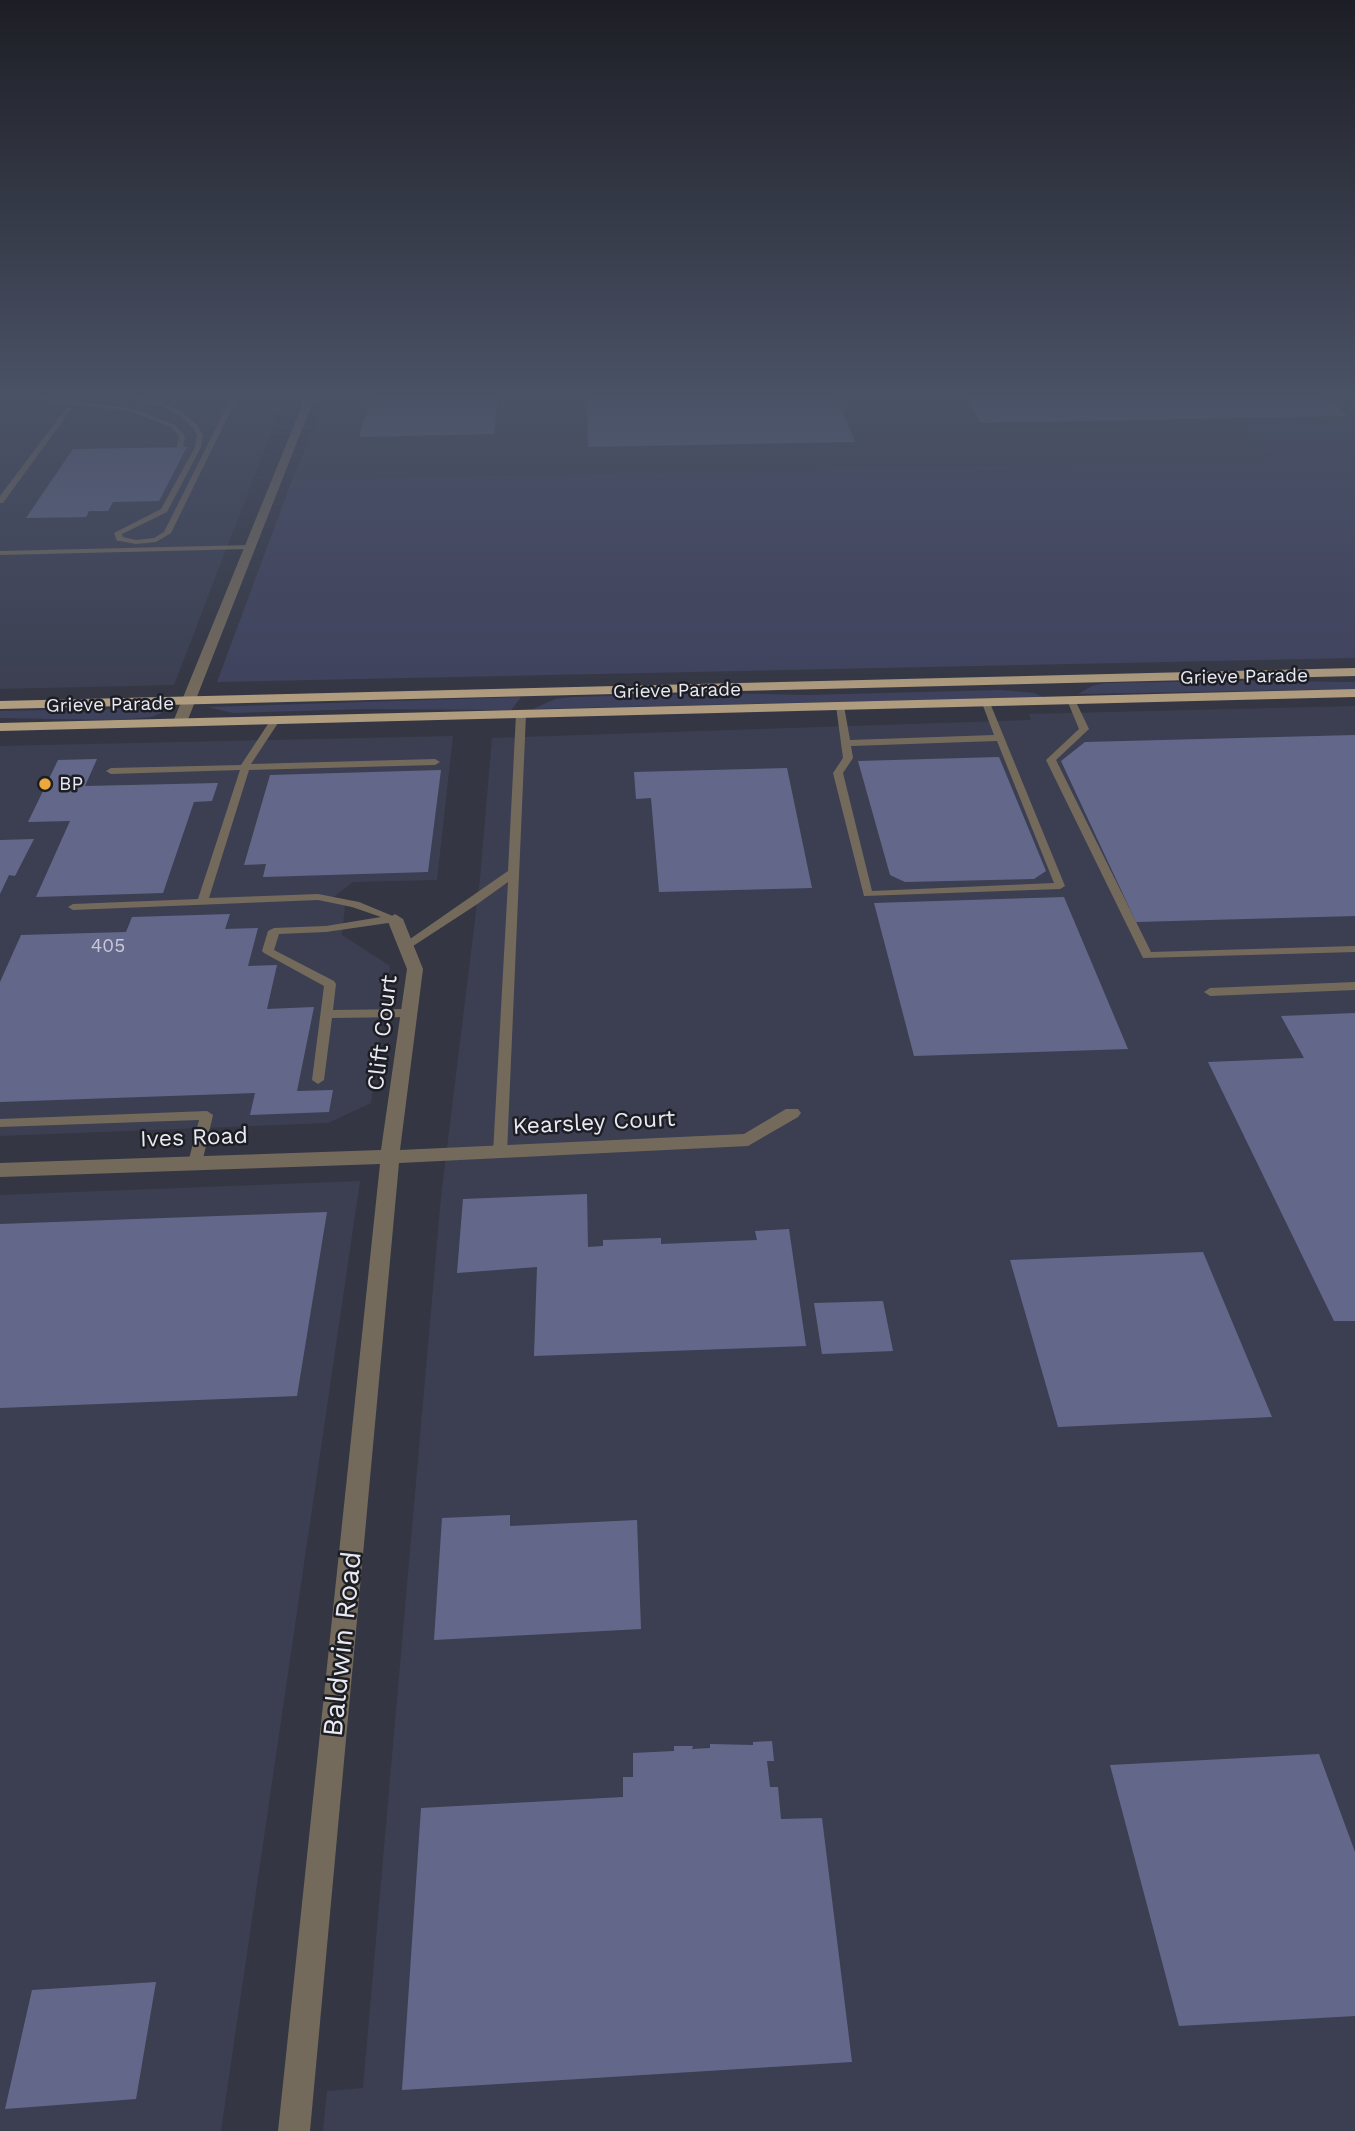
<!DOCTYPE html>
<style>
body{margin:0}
canvas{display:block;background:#343643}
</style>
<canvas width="1355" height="2131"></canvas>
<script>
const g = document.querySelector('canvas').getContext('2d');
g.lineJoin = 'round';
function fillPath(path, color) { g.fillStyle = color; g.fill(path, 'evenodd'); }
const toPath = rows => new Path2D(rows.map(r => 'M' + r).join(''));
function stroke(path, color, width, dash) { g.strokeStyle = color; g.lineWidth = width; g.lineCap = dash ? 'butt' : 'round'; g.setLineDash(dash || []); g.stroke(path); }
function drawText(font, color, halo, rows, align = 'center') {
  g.font = font + ' "Work Sans",sans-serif'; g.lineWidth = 5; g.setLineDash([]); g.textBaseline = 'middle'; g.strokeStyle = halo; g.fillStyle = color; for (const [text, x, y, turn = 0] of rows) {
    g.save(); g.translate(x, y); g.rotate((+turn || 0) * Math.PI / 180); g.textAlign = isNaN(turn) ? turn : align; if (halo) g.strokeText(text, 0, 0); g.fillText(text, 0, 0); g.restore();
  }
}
const built = toPath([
 [0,396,285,396,174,685,0,689],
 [328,396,1355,396,1355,423,1238,424,1274,460,292,480],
 [1355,706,1355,2131,323,2131,327,2091,363,2088,441,1197,480,879,492,738,1031,720,1029,714],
 [453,736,437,880,353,882,327,902,345,905,342,935,390,966,371,1103,328,1123,0,1136,0,746],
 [360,1181,221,2131,0,2131,0,1195]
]);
const green = toPath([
 [1355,423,1355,658,217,682,292,480,1273,460,1237,424],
 [1240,681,1355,682,1355,689,1078,694,1092,686,1105,683],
 [1001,690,1034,693,1043,697,533,709,555,699,573,697,724,693,807,695],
 [521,697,511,710,364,709,233,713,208,707],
 [171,708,152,717,115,720,0,718,0,711]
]);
const building = toPath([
 [371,396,498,396,494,434,359,437],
 [587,396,837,396,855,442,588,447],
 [966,396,1325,396,1347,416,981,423],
 [187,447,159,501,113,502,108,511,89,511,86,517,26,518,73,449],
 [1355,735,1355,916,1136,922,1061,761,1085,742],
 [999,757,1046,871,1034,879,905,882,890,875,858,761],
 [97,759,85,786,218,783,212,801,194,802,163,893,36,897,70,821,28,822,58,760],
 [787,768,812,888,659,892,651,798,636,799,634,772],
 [441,770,428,872,263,877,266,864,244,865,270,775],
 [34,839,15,876,9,875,0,894,0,840],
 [1064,897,1128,1049,914,1056,874,903],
 [230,914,225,929,258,928,248,966,277,965,267,1009,314,1007,297,1091,333,1090,329,1112,250,1115,255,1093,0,1102,0,982,21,935,126,932,132,917],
 [1355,1013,1355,1321,1334,1321,1208,1062,1304,1058,1281,1016],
 [587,1194,588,1247,603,1246,603,1240,661,1238,661,1244,757,1240,755,1231,789,1229,806,1346,534,1356,537,1267,457,1273,463,1199],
 [327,1212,297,1396,0,1408,0,1224],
 [1203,1252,1272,1417,1058,1427,1010,1260],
 [883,1301,893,1351,822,1354,814,1303],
 [510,1515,510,1526,637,1520,641,1629,434,1640,442,1518],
 [772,1741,774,1761,767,1761,770,1787,778,1787,781,1819,822,1818,852,2062,402,2090,421,1808,623,1797,623,1777,633,1777,633,1753,674,1751,674,1746,693,1746,692,1749,710,1748,710,1744,753,1745,753,1742],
 [1319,1754,1355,1852,1355,2016,1179,2026,1110,1765],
 [156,1982,136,2099,5,2109,32,1990]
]);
const lane = toPath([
 [20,396,40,396,134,409,175,425,185,436,183,447,180,449,177,447,179,436,171,427,131,412,20,396],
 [126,396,138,396,166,404,183,413,197,425,203,435,201,447,167,512,122,534,123,537,136,540,154,538,164,532,232,396,238,396,171,533,156,542,136,544,120,541,117,541,114,533,161,509,195,447,197,435,192,427,179,415,162,406,126,396],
 [67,407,72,408,3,503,0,503,0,496,67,407],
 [252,545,252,549,249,549,0,555,0,551,252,545],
 [1071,697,1075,700,1089,729,1056,760,1151,952,1355,946,1355,952,1143,958,1046,760,1079,729,1067,700,1071,697],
 [986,700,990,703,1065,886,1060,889,864,896,833,773,843,758,836,706,840,703,844,706,850,740,994,735,982,703,986,700],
 [997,741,1054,883,872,891,843,773,853,758,851,746,997,741],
 [521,711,526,714,507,1153,505,1156,500,1158,495,1156,493,1153,508,882,476,905,410,948,402,948,400,946,508,871,516,714,521,711],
 [275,717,280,720,251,764,435,759,440,762,435,765,249,770,209,898,318,894,359,902,400,919,395,922,326,932,279,934,274,950,334,981,336,984,333,1010,409,1009,415,1013,409,1017,332,1018,324,1080,318,1084,312,1080,324,986,264,953,262,951,268,931,274,928,326,926,381,917,352,907,318,900,73,910,68,907,73,904,198,899,240,770,111,774,106,771,111,768,241,765,272,718,275,717],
 [1355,982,1355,990,1210,996,1204,992,1210,988,1355,982],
 [207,1111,213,1115,202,1163,200,1166,195,1168,190,1166,188,1163,199,1120,0,1127,0,1119,207,1111]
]);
const street = toPath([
 [306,396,315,396,187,722,185,725,175,725,173,722,306,396],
 [395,914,403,919,423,969,400,1150,744,1134,786,1109,798,1109,801,1113,798,1117,748,1146,399,1163,310,2131,278,2131,380,1164,0,1177,0,1163,381,1150,407,969,387,919,395,914]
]);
const primary = toPath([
 [1355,668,1355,676,0,709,0,701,1355,668],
 [1355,689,1355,697,0,731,0,723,1355,689]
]);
const markers = [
 [45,784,7,"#eca93a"]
];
const farStreetnames = [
 ["Grieve Parade",1244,677,-1],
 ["Grieve Parade",677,691,-1],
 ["Grieve Parade",110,705,-1]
];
const farPoinames = [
 ["BP",59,784]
];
const numberNames = [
 ["405",108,946]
];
const streetNames = [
 ["Clift Court",383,1033,-83],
 ["Kearsley Court",594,1123,-3],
 ["Ives Road",194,1138,-2]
];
const nearStreetnames = [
 ["Baldwin Road",343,1644,-84]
];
fillPath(built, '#3c3f52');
fillPath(green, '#3f425d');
fillPath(building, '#63688b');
fillPath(lane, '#746a5c');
fillPath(street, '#746a5c');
fillPath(primary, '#b09c7f');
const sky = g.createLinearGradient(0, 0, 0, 695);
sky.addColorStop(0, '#1d1e25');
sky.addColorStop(0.57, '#4a5266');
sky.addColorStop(1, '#4a526600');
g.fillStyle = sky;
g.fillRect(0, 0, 1355, 695);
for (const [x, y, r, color] of markers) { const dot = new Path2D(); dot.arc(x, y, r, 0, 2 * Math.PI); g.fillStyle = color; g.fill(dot); stroke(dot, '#1d1e24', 2.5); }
drawText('19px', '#e8e9f2', '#1d1e24', farStreetnames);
drawText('19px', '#e8e9f2', '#1d1e24', farPoinames, 'left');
drawText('19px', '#c7c9d8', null, numberNames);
drawText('23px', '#e8e9f2', '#1d1e24', streetNames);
drawText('28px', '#e8e9f2', '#1d1e24', nearStreetnames);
</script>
